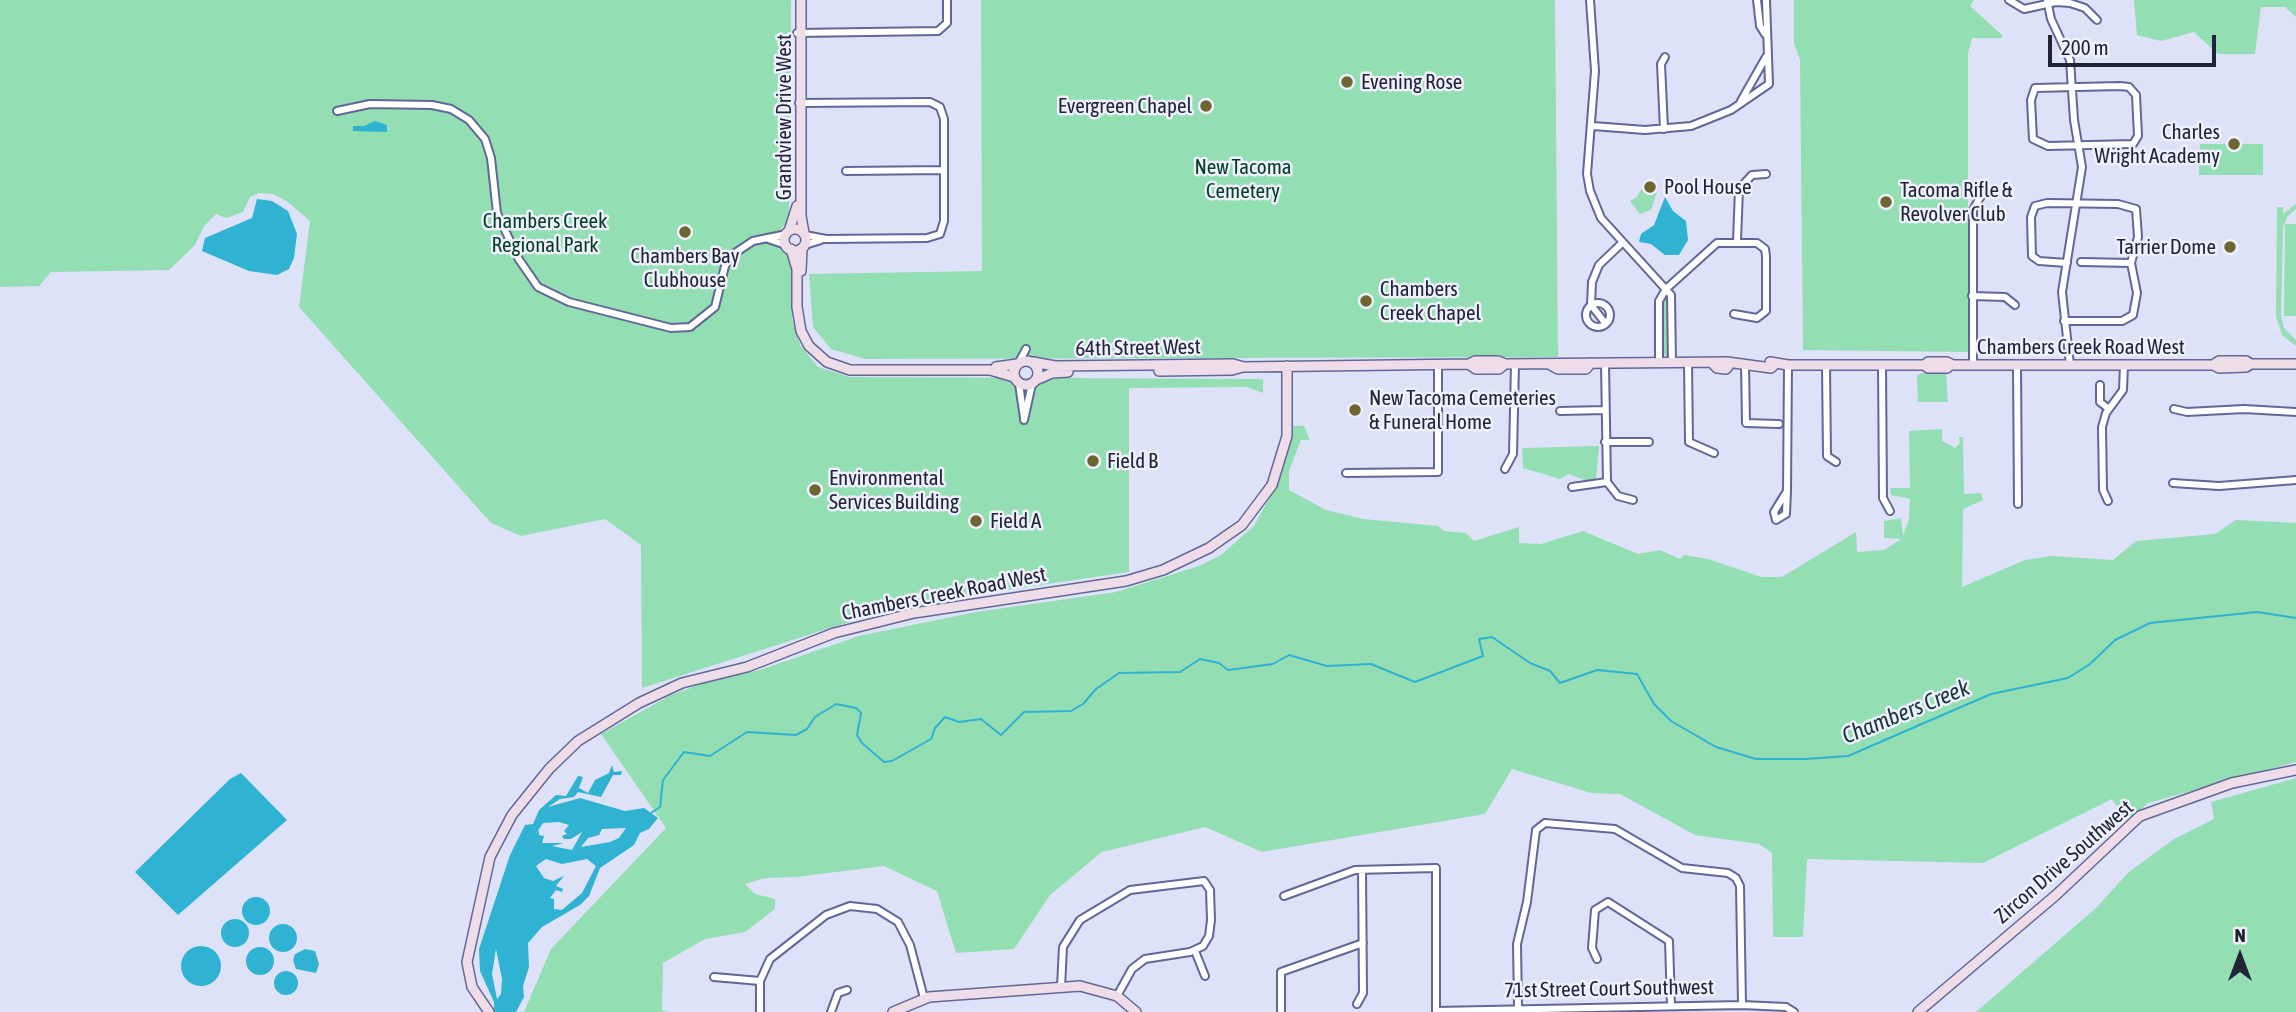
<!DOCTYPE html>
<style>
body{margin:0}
#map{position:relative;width:2296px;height:1012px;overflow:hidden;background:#dee2f8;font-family:"Asap Condensed",sans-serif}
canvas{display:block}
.north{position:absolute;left:2205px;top:921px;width:70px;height:70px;-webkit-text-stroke:5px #eef0fb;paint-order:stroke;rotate:0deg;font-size:19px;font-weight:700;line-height:28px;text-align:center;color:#212438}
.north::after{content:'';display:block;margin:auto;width:24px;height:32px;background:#212438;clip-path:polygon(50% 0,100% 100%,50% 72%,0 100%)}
.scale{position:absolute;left:2048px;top:35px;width:168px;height:32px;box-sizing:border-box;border:4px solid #212438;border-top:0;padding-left:9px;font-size:21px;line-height:24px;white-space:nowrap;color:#212438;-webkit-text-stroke:5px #eef0fb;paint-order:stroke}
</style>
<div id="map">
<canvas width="2296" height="1012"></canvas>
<div class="north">N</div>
<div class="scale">200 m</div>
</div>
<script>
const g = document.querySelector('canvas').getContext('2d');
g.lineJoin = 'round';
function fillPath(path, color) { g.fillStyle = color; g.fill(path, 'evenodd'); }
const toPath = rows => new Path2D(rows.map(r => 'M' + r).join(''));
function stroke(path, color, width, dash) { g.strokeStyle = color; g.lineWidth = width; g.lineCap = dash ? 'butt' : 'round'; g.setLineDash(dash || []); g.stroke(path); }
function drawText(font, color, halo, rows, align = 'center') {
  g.font = font + ' "Asap Condensed",sans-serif'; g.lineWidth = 5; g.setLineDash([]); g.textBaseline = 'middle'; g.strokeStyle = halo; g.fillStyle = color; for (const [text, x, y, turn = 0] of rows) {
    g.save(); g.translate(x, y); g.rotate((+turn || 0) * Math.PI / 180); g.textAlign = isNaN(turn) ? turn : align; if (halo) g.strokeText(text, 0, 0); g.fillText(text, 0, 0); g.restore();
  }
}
const green = toPath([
 [0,0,791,0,789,212,787,223,781,228,779,245,787,251,791,260,792,319,800,345,818,367,850,377,1263,379,1263,393,1247,387,1129,388,1129,572,993,592,871,615,642,688,641,545,605,519,521,536,491,523,299,307,310,221,288,202,273,194,259,193,250,197,243,212,226,218,216,214,204,226,195,245,169,270,51,272,39,286,0,287],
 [981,0,1555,0,1558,357,865,359,831,349,813,327,809,274,982,271],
 [1794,0,1974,0,1970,6,2002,35,2002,38,1972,38,1968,53,1968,352,1803,350,1800,59,1794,44],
 [2134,0,2296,0,2296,17,2285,7,2261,7,2255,54,2218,54,2194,32,2161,41,2137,35],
 [2200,144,2263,144,2263,175,2199,175],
 [1647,180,1659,186,1651,210,1640,214,1630,201,1637,197],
 [2296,204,2296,209,2287,217,2283,228,2281,316,2284,328,2296,340,2296,346,2282,335,2276,316,2277,207,2283,207,2283,214],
 [2285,224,2296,224,2296,316,2284,316],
 [1663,298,1669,300,1667,358,1662,352],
 [1921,373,1946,373,1948,402,1918,402,1917,376],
 [1292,426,1304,426,1310,440,1301,440,1289,471,1289,490,1326,510,1363,519,1438,526,1444,531,1466,533,1474,541,1519,527,1519,543,1541,544,1583,531,1638,554,1660,550,1680,559,1684,555,1708,559,1762,577,1782,577,1856,532,1857,552,1884,550,1901,539,1884,538,1884,521,1901,518,1903,536,1909,519,1910,499,1891,495,1890,488,1910,488,1909,431,1942,429,1942,441,1955,448,1960,443,1959,437,1963,437,1964,494,1981,493,1983,500,1963,509,1962,587,2025,560,2051,556,2113,560,2136,541,2215,534,2236,520,2296,523,2296,762,2148,803,2128,821,2112,799,1983,863,1807,859,1803,937,1773,937,1772,853,1759,844,1695,835,1620,794,1591,793,1512,769,1485,814,1262,852,1205,827,1102,852,1050,895,1014,949,956,953,937,891,884,866,796,877,765,878,745,884,755,894,775,899,775,909,745,932,705,939,663,963,662,1010,668,1012,524,1012,551,949,666,828,601,734,671,695,704,683,760,670,859,636,976,612,1116,592,1199,566,1221,555,1254,526,1275,487],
 [1599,446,1596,481,1584,480,1569,474,1560,479,1523,468,1522,448],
 [2296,778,2296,1012,1976,1012,2096,908,2129,872,2174,839,2214,819,2211,802]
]);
const water = toPath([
 [375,121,387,125,387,132,353,131,353,126,364,126],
 [1665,197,1673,211,1686,221,1688,240,1679,255,1665,255,1651,244,1639,242,1641,234,1654,225],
 [257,199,272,201,288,211,297,234,294,258,289,269,277,275,249,271,202,251,205,238,252,218],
 [612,765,614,772,622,771,621,775,613,775,601,797,578,792,574,797,560,799,548,807,580,798,625,811,644,808,658,818,649,829,640,833,634,845,600,868,589,896,580,905,542,927,528,943,529,967,523,986,524,997,516,1012,494,1012,494,1002,480,971,479,949,510,855,525,825,533,824,539,810,556,795,566,796,578,776,583,777,579,788,588,793,595,780,609,773],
 [559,822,569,825,564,831,567,834,562,836,564,839,571,839,582,832,572,850,552,846,564,843,542,843,544,836,539,835,539,830,535,835,543,823],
 [626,828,619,838,610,842,581,847,588,838,599,835,602,829],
 [546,859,562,864,587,859,596,866,582,893,562,910,554,909,554,899,550,898,556,890,562,892,563,889,556,886,564,876,553,881,544,878,536,866],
 [496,949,502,979,501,994,497,999,492,974],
 [241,773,287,820,178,915,135,872,230,779],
 '242 911a14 14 0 1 1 28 0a14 14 0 1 1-28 0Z',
 '221 933a14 14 0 1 1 28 0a14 14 0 1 1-28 0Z',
 '269 938a14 14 0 1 1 28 0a14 14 0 1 1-28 0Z',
 '181 966a20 20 0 1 1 40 0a20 20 0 1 1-40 0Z',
 '246 961a14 14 0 1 1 28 0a14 14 0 1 1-28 0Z',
 [305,949,315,951,319,964,316,973,296,969,293,960,295,954],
 '274 983a12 12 0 1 1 24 0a12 12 0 1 1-24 0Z'
]);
const stream = toPath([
 [651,813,660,807,663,780,684,752,710,756,747,732,796,735,807,729,815,717,836,704,856,708,861,713,857,735,862,743,884,762,892,761,931,739,935,728,945,717,959,722,981,719,1001,735,1024,712,1071,711,1083,704,1096,689,1119,673,1180,672,1200,659,1219,663,1228,670,1273,664,1289,655,1327,666,1371,664,1415,682,1483,656,1479,639,1492,637,1530,663,1550,671,1560,683,1597,670,1637,674,1654,704,1671,721,1716,747,1756,759,1805,759,1848,756,1991,694,2068,678,2090,664,2115,640,2150,623,2257,612,2296,618]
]);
const street = toPath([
 [1590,0,1595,71,1587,174,1590,191,1601,218,1671,295,1672,363],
 [1757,0,1760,26,1765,34],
 [2009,0,2024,9,2056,2,2070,3,2085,8,2097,20],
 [2047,0,2051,19,2070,60,2074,120,2082,167,2062,292,2070,365],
 [797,33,938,31,947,23,947,0],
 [2120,86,2129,87,2136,95,2138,136,2133,144,2048,146,2033,139,2031,100,2035,88,2120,86],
 [1741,101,1766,57],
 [799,103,930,102,940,107,944,119,944,221,940,234,927,238,826,239,805,235],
 [337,111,370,104,432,105,451,109,469,120,485,139,491,158,497,213,518,258,538,287,569,302,671,328,690,327,715,307,725,266,732,255,753,241,787,234],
 [1593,126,1645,130,1691,126,1731,110,1769,84,1766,0],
 [1664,129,1661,64,1665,57],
 [846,171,944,170],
 [768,239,786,245],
 [1737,241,1739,189,1752,175,1766,174],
 [805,245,821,240],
 [2081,262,2131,263],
 [1972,296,2005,297,2015,305],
 '1586 315a12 12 0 1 1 24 0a12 12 0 1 1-24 0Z',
 [2064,321,2122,321,2133,315,2137,293,2131,263,2138,237,2136,209,2118,204,2047,203,2035,206,2031,217,2032,256,2039,261,2067,263],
 [1606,324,1591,305,1592,282,1599,265,1622,243],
 [1019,362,1026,349],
 [1605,363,1607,482,1618,496,1633,500],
 [1659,363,1659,301,1666,289,1717,243,1757,243,1765,249,1766,256,1766,311,1757,318,1734,314],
 [1688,363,1689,442,1714,453],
 [1745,364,1746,423,1779,424],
 [1826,365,1827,456,1836,462],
 [1882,365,1883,498,1890,511],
 [1973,365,1973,210,1982,194],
 [2017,366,2018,504],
 [1019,384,1024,418],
 [2100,385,2100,402,2109,409],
 [2174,409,2187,412,2244,409,2296,412],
 [1560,411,1605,410],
 [1024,420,1032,384],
 [1605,442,1649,442],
 [1505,469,1513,454,1515,364],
 [1346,473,1438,472,1438,364],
 [2173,483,2219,486,2296,480],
 [1572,487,1607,482],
 [1787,491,1786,514,1776,520,1774,512,1787,491,1788,365],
 [2108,501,2103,490,2102,427,2106,413,2123,390,2124,365],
 [1284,896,1355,870,1436,868,1436,1012],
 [1195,951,1205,976],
 [1597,959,1592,948,1595,910,1608,902,1669,941,1671,1006],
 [714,977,760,981],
 [1061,987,1063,947,1080,920,1130,890,1204,881,1210,890,1211,920,1209,936,1203,946,1190,952,1145,959,1132,969,1117,996],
 [1357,1004,1363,993,1362,870],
 [1518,1008,1517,944,1527,902,1536,830,1545,823,1615,829,1682,868,1728,873,1736,878,1740,886,1742,1005],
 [1436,1011,1742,1005,1786,1007,1794,1012],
 [760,1012,760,981,770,959,826,915,850,906,877,909,898,922,910,945,924,998],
 [831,1012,838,993,847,990],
 [1281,1012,1281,972,1363,943]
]);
const secondary = toPath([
 [801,0,801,216,804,233],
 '784 240a11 11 0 1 1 22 0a11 11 0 1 1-22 0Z',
 [789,231,797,206],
 [791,249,797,269,797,307,801,331,809,346,827,362,850,370,990,370,1014,377],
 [801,271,802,248],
 '1014 373a12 12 0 1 1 24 0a12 12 0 1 1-24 0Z',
 [1033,362,1055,366,1233,364,1244,367,1469,364,1475,361,1498,361,1505,364,1727,362,1771,368,1774,365],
 [1770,362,1788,365,1924,365,1928,368,1947,368,1950,365],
 [1469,364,1476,369,1499,369,1505,364],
 [1549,364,1558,369,1586,369,1591,363],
 [1713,364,1717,368,1726,369,1730,364],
 [1924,365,1928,362,1947,362,1953,365,2213,365,2219,368,2246,367,2251,364],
 [2213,365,2219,361,2246,361,2251,364,2296,364],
 [996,367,1017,364],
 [1159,371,1232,370,1243,367],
 [1036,380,1052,373,1068,372],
 [489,1012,472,987,467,962,490,857,512,815,549,769,578,741,639,703,682,683,747,667,834,633,914,613,1126,581,1163,570,1209,548,1242,525,1272,485,1287,436,1287,366],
 [893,1012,929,997,1080,986,1117,996,1136,1012],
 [1918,1012,2056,895,2140,816,2232,783,2296,770]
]);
const markers = [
 [1347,82,7,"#6f6532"],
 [1206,106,7,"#6f6532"],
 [2234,144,7,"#6f6532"],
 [1650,187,7,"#6f6532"],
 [1886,202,7,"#6f6532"],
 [685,232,7,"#6f6532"],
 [2230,247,7,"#6f6532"],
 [1366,301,7,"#6f6532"],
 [1355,410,7,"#6f6532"],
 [1093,461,7,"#6f6532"],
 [815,490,7,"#6f6532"],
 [976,521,7,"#6f6532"]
];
const poiNames = [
 ["Evening Rose",1361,82],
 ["Evergreen Chapel",1192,106,"right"],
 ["Charles",2220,132,"right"],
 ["Wright Academy",2220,156,"right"],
 ["Pool House",1664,187],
 ["Tacoma Rifle &",1900,190],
 ["Revolver Club",1900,214],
 ["Tarrier Dome",2216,247,"right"],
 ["Chambers Bay",685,256,"center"],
 ["Clubhouse",685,280,"center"],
 ["Chambers",1380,289],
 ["Creek Chapel",1380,313],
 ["New Tacoma Cemeteries",1369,398],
 ["& Funeral Home",1369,422],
 ["Field B",1107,461],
 ["Environmental",829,478],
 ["Services Building",829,502],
 ["Field A",990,521]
];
const streetNames = [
 ["Grandview Drive West",784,117,-90],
 ["Chambers Creek Road West",2081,347],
 ["64th Street West",1138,348,-1],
 ["Chambers Creek Road West",944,594,-11],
 ["Zircon Drive Southwest",2064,862,-41],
 ["71st Street Court Southwest",1609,989,-1]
];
const parkNames = [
 ["New Tacoma",1243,167],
 ["Cemetery",1243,191],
 ["Chambers Creek",545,221],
 ["Regional Park",545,245]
];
const waterNames = [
 ["Chambers Creek",1906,712,-22]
];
fillPath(green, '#93deb3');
fillPath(water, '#30b3d3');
stroke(stream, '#30b3d3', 2);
stroke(street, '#626797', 10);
stroke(secondary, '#626797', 12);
stroke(street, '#fff', 6);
stroke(secondary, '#efdce9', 9);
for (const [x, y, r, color] of markers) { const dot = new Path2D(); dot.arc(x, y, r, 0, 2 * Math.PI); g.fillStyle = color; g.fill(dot); stroke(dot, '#eef0fb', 2.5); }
drawText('21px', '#212438', '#eef0fb', poiNames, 'left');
drawText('21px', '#212438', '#eef0fb', streetNames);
drawText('21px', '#033b23', '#eef0fb', parkNames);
drawText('italic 23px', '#1b353d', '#eef0fb', waterNames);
</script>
